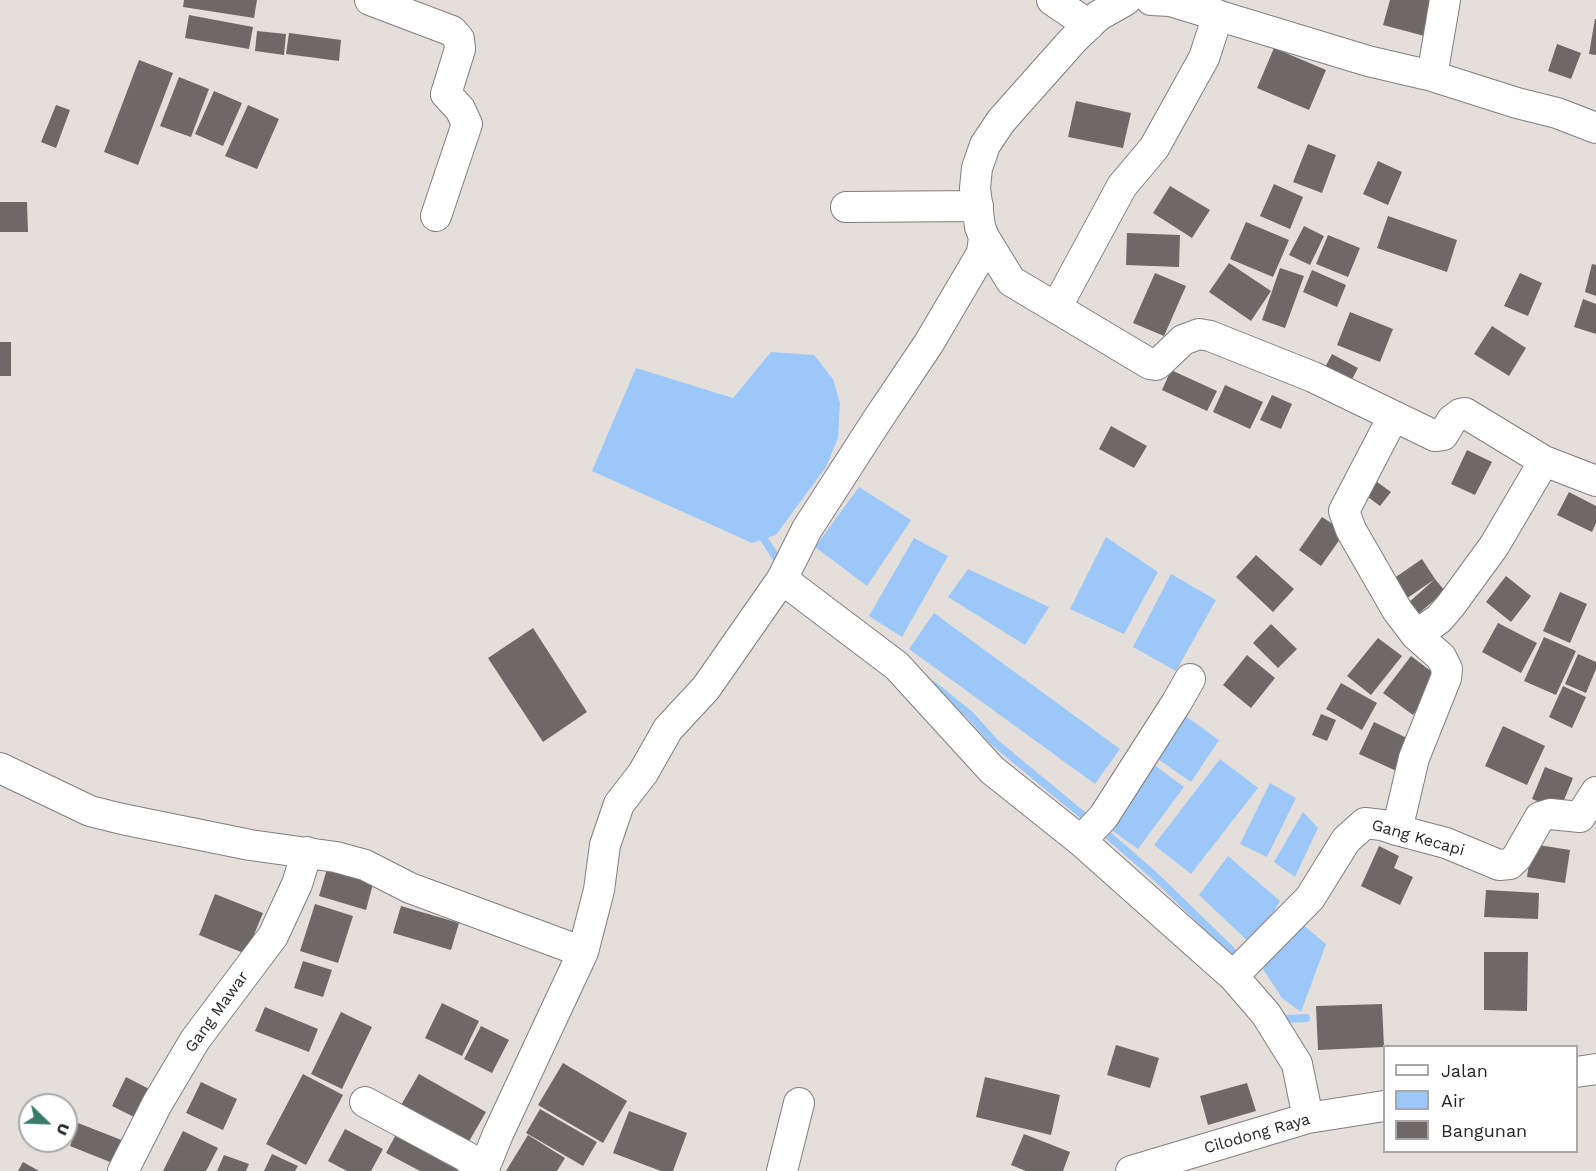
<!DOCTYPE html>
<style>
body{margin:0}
#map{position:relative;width:1596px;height:1171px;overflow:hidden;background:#e5dfdc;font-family:"Work Sans",sans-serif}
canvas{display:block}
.legend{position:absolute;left:1383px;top:1045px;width:195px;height:108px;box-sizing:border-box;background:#fff;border:2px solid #a9a8a8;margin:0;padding:8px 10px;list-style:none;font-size:18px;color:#282625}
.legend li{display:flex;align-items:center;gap:12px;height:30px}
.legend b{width:30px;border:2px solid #a9a8a8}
.north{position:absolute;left:18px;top:1093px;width:60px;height:60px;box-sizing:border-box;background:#fff;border:2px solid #a9a8a8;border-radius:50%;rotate:113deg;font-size:16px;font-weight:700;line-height:24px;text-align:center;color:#282625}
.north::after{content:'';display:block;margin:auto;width:21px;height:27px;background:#397c6e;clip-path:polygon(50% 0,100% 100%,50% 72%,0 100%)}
</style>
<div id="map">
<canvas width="1596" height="1171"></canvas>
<ul class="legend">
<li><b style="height:8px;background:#fff"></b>Jalan</li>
<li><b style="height:16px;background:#9cc8f9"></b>Air</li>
<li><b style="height:16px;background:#6e6866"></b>Bangunan</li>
</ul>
<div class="north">U</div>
</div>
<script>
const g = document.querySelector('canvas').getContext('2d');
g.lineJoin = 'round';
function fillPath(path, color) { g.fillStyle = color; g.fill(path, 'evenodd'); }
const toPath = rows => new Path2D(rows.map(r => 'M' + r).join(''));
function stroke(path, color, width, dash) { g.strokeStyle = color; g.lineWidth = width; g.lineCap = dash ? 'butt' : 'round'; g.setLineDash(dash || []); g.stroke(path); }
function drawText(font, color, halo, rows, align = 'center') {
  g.font = font + ' "Work Sans",sans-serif'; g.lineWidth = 6; g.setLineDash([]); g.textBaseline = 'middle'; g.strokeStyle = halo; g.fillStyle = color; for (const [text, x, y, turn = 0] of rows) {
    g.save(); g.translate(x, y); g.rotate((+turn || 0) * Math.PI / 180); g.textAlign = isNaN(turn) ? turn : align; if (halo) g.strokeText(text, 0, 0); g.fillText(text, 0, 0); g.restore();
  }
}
const water = toPath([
 [771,352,814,355,833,379,840,403,838,438,826,467,776,535,752,543,592,471,636,368,733,398],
 [859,487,911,520,867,586,815,547],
 [1106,537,1158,572,1124,634,1070,609],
 [914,538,948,556,902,637,869,616],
 [968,569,1049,607,1025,645,948,597],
 [1171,574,1216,600,1176,671,1133,647],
 [934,613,1120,749,1095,784,909,649],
 [1181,713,1219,740,1191,782,1152,755],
 [1220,759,1258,788,1191,874,1154,845],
 [1149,761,1184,787,1138,849,1103,824],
 [1270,783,1296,798,1267,857,1240,844],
 [1303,812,1318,828,1295,877,1274,862],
 [1228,856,1280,901,1253,946,1199,895],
 [1297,920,1326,944,1301,1012,1282,998,1263,969]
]);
const stream = toPath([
 [764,539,777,559],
 [933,685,970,715,994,742,1091,822],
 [1101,829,1157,878,1230,949,1240,961],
 [1280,1014,1284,1019,1306,1018]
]);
const building = toPath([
 [184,0,257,0,254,18,183,7],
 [1390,0,1436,0,1432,38,1383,25],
 [189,15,253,27,249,49,185,38],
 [1595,19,1596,19,1596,55,1589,54],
 [257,31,286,34,284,55,255,51],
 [289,33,341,40,339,61,286,54],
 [1557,44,1581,53,1571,79,1548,71],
 [1274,48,1326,70,1309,110,1257,88],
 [139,60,173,73,138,165,104,152],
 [179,77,209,89,191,137,160,126],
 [214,91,242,103,223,146,195,134],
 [1076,101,1131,113,1123,148,1068,137],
 [56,105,70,110,56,148,41,142],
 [248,105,279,119,257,169,225,156],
 [1308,144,1336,155,1322,193,1293,182],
 [1378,161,1402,172,1388,205,1363,194],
 [1274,184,1303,197,1290,229,1260,216],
 [1170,186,1210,210,1192,238,1153,213],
 [0,202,27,202,28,232,0,232],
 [1388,216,1457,240,1447,272,1377,248],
 [1246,222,1289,240,1273,277,1230,259],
 [1304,226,1324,236,1310,265,1289,255],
 [1127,233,1180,235,1179,267,1126,265],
 [1328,235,1360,248,1348,277,1316,264],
 [1229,263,1271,291,1251,321,1209,292],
 [1592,264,1596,265,1596,296,1585,292],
 [1280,268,1304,276,1285,328,1262,320],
 [1312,270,1346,285,1337,307,1303,292],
 [1155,273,1186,286,1164,336,1133,323],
 [1520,273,1542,283,1528,316,1504,306],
 [1583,299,1596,304,1596,334,1574,327],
 [1350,312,1393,329,1380,362,1337,345],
 [1492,326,1526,348,1509,376,1474,354],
 [0,342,11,342,11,376,0,376],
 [1332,354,1358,368,1348,387,1322,373],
 [1171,370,1217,391,1207,411,1162,390],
 [1225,385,1263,402,1250,429,1213,412],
 [1272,395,1292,404,1281,429,1260,420],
 [1111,426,1147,446,1134,468,1099,449],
 [1467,450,1492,462,1475,495,1451,484],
 [1366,474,1391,492,1380,506,1356,488],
 [1569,492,1596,506,1596,523,1592,532,1557,515],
 [1322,517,1345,532,1321,566,1299,550],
 [1256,555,1294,589,1273,612,1236,577],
 [1422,559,1435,579,1403,601,1390,581],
 [1506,576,1531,596,1511,622,1486,602],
 [1435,579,1445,591,1417,615,1407,604],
 [1560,592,1587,604,1570,643,1543,631],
 [1498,623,1537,643,1521,673,1482,652],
 [1271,624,1297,649,1278,668,1253,643],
 [533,628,587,712,543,742,488,658],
 [1544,637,1576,651,1556,695,1524,681],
 [1378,638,1402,656,1371,695,1347,676],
 [1578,654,1596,662,1596,669,1586,693,1565,684],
 [1247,655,1275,678,1251,708,1223,685],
 [1411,656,1440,678,1413,715,1383,693],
 [1341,683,1377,703,1362,730,1326,709],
 [1563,686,1586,697,1572,728,1549,717],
 [1321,714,1336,720,1327,741,1312,735],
 [1374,722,1415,742,1401,773,1359,754],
 [1503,726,1545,746,1527,785,1485,766],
 [1545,767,1573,778,1560,810,1532,799],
 [1532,844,1570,850,1565,883,1527,877],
 [1379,846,1399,856,1394,868,1413,877,1400,905,1361,886],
 [327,869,373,884,366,910,319,896],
 [1486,890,1539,893,1538,919,1484,917],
 [215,894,263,913,246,954,199,935],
 [315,904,353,916,338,963,300,951],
 [401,906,459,923,451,950,393,933],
 [1484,952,1528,952,1527,1011,1484,1010],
 [303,961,332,970,323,997,294,988],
 [442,1003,479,1021,462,1056,425,1038],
 [1382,1004,1384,1047,1318,1050,1316,1006],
 [265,1007,318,1029,309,1052,255,1031],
 [341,1012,372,1027,342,1089,311,1074],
 [481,1026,509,1040,492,1073,464,1059],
 [1116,1045,1159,1058,1150,1088,1107,1075],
 [563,1063,627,1101,603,1143,538,1105],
 [303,1074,343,1095,306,1165,266,1144],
 [419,1074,486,1112,464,1150,397,1112],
 [126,1077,153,1091,138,1119,112,1106],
 [985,1077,1060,1095,1051,1135,976,1117],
 [201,1082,237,1099,223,1130,186,1113],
 [1247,1083,1256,1111,1208,1125,1200,1096],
 [540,1109,597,1142,583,1166,526,1133],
 [629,1111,687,1133,673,1171,661,1171,613,1153],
 [78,1123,124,1141,115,1164,70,1146],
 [400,1127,462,1161,457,1171,420,1171,386,1153],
 [345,1129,383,1149,371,1171,347,1171,328,1161],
 [183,1131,218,1148,206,1171,163,1171],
 [1024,1134,1070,1152,1063,1171,1026,1171,1011,1165],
 [528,1135,565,1158,557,1171,506,1171],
 [272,1154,298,1166,295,1171,264,1171],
 [224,1155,249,1164,246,1171,217,1171],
 [23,1162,39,1171,18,1171]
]);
const minor = toPath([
 [370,0,452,31,459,39,460,49,446,94,460,109,467,124,436,216],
 [1052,0,1089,25],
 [1151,0,1170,1,1368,61,1432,76,1517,103,1557,113,1596,128],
 [1432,76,1445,0],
 [846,207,978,206],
 [984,237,1011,281,1150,364,1156,365,1160,362,1183,340,1199,334,1210,336,1313,377,1435,436,1443,435,1452,420,1460,414,1465,413,1544,461,1596,481],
 [1056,308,1122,186,1154,148,1204,58,1218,15],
 [1393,417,1344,511,1351,530,1397,610,1416,635,1441,657,1447,669,1446,678,1414,758,1397,830],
 [782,579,807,529,876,422,929,343,982,253,984,237,980,227,975,188,977,168,985,145,1001,121,1073,40,1098,16,1126,0],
 [1416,635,1439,619,1451,605,1494,546,1544,461],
 [0,768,90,811,122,819,250,845,336,857,365,865,410,888,583,952,498,1134,483,1171],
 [1081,841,1104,816,1177,702,1190,679],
 [583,952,599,890,605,845,619,804,643,773,668,729,706,688,782,579,897,666,992,770,1081,841,1233,976,1266,1014,1297,1064,1308,1118],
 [1233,976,1310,898,1346,840,1365,823,1382,825,1397,830,1446,843,1499,865,1510,864,1517,857,1540,817,1550,814,1580,817,1596,792],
 [1576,1072,1596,1069],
 [365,1102,467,1157,479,1171],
 [123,1171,157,1104,195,1040,273,936,297,884,307,852],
 [782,1171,799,1103],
 [1131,1171,1308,1118,1384,1106]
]);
const streetNames = [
 ["Gang Kecapi",1418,838,16],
 ["Gang Mawar",217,1012,-54],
 ["Cilodong Raya",1257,1134,-16]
];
fillPath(water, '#9cc8f9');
stroke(stream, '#9cc8f9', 8);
fillPath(building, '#6e6866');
stroke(minor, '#837d7b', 32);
stroke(minor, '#fff', 30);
drawText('16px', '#282625', '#fff', streetNames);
</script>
